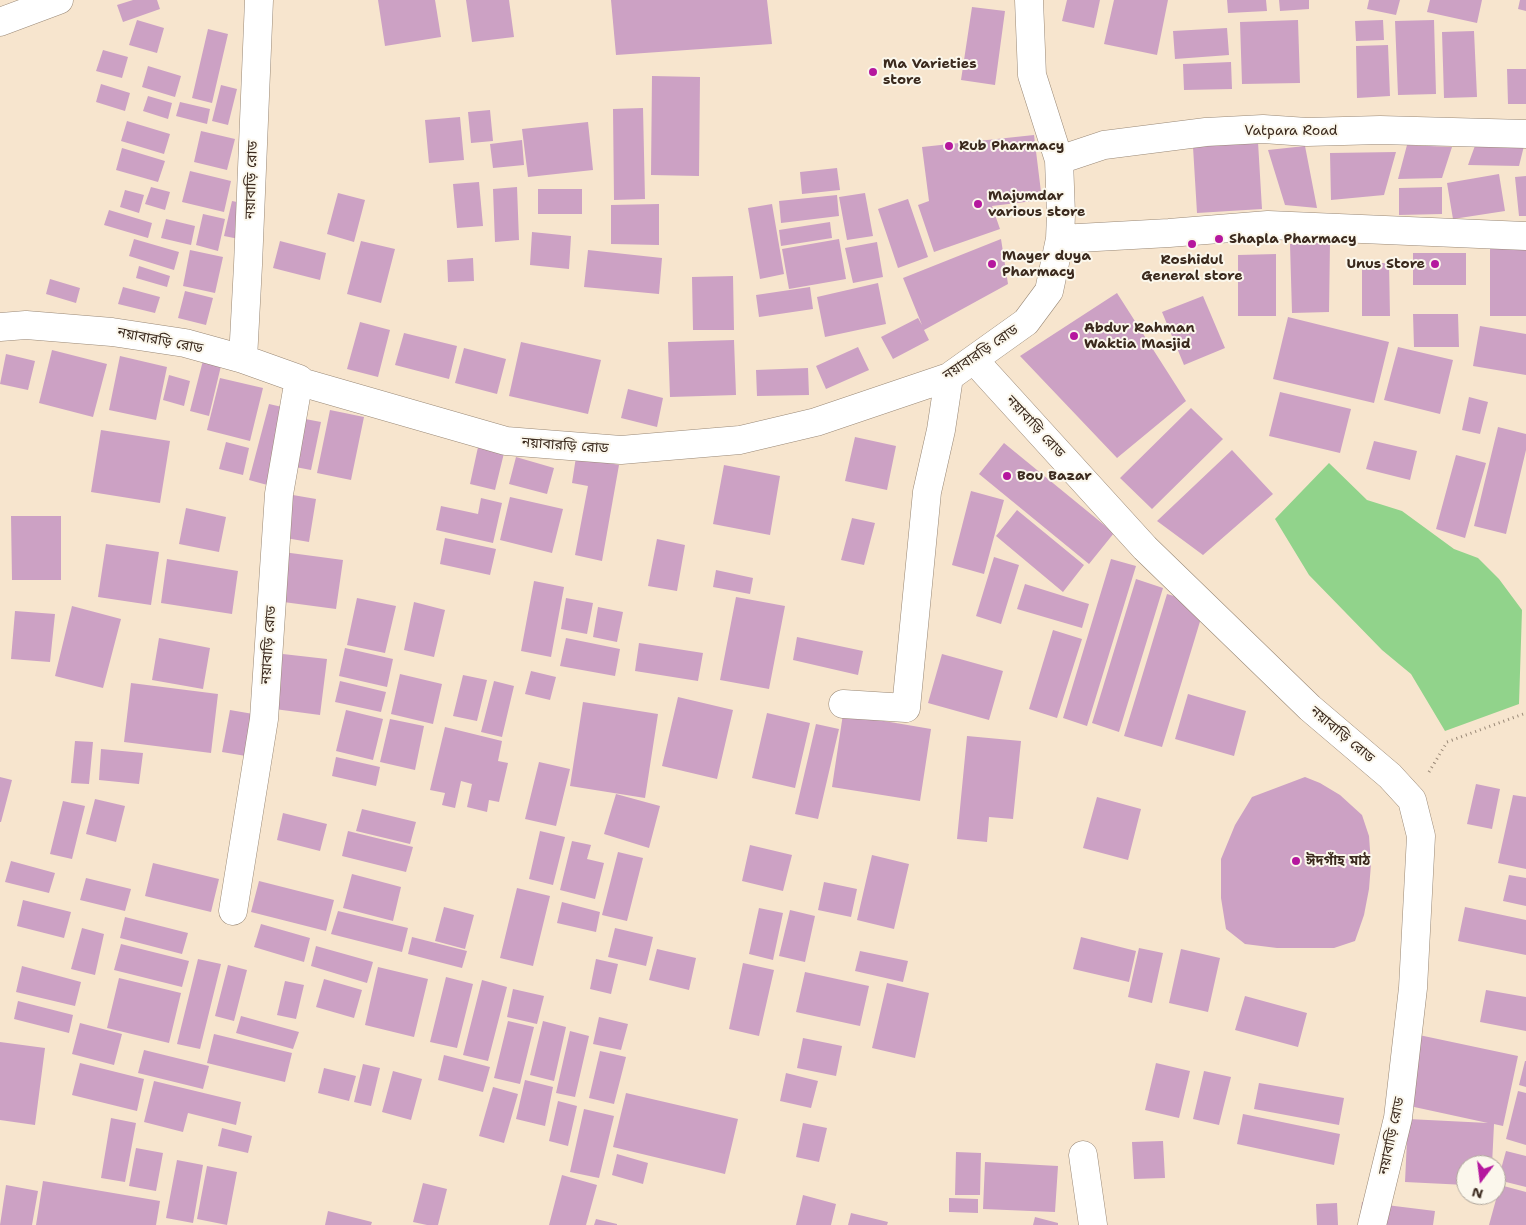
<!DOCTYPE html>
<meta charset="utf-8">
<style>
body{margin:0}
#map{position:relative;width:1526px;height:1225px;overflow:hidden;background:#f7e5ce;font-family:"Shantell Sans",sans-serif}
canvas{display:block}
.north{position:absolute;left:1456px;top:1155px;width:50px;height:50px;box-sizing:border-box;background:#fbf7ec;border:1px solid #aea59a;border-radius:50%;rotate:195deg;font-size:14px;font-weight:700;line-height:20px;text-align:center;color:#3b2a1e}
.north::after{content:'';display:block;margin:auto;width:18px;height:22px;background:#b5179e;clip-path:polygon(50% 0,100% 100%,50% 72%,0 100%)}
</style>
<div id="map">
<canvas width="1526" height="1225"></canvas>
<div class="north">N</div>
</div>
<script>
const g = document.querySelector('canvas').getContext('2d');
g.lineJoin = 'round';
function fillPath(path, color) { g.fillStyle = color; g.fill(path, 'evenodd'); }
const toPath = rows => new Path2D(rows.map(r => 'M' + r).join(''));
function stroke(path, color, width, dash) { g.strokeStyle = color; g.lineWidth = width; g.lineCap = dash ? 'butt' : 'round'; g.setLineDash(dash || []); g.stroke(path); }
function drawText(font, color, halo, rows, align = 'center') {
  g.font = font + ' "Shantell Sans","Noto Sans Bengali",sans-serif'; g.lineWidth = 4; g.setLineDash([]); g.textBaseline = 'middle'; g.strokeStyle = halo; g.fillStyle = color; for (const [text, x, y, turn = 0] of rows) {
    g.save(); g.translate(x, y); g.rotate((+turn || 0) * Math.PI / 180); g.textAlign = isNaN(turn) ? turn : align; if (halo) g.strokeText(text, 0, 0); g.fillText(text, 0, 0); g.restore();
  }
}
const green = toPath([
 [1329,463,1367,500,1402,511,1454,549,1478,558,1499,579,1522,610,1519,704,1445,731,1411,674,1382,650,1309,575,1275,519]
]);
const building = toPath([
 [133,0,157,0,160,9,123,22,117,5],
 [378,0,435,0,441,37,385,46],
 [466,0,509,0,514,37,472,42],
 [611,0,767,0,772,44,616,55],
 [1067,0,1100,0,1094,28,1062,21],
 [1114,0,1168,0,1157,55,1104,44],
 [1227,0,1266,0,1267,11,1228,13],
 [1279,0,1309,0,1309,9,1280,11],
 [1369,0,1400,0,1396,15,1367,9],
 [1430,0,1482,0,1477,23,1427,12],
 [1520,0,1526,0,1526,11,1518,9],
 [972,7,1005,11,995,85,961,80],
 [137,20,164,28,157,53,129,45],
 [1298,20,1300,83,1242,84,1240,22],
 [1383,20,1384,40,1356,41,1355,21],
 [1434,20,1436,94,1398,95,1395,21],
 [1227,28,1229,55,1175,59,1173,31],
 [208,29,228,34,212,103,192,98],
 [1474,31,1477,97,1444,98,1442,32],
 [1388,45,1390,96,1357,98,1356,46],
 [103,50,128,57,122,78,96,71],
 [1231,62,1232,89,1184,90,1183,64],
 [148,66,181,76,175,97,142,87],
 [1507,69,1526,69,1526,104,1508,104],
 [652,76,700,77,699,176,651,175],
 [101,84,130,93,125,111,96,102],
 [221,85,237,89,228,125,212,121],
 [148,96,172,103,168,119,143,111],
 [180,102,210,109,207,124,176,116],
 [643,108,645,199,614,200,613,109],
 [490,110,493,141,471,143,468,112],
 [460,117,464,160,429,163,425,120],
 [127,121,170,134,164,154,121,141],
 [588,122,593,170,528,177,522,129],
 [201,131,235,139,227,170,194,162],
 [1034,135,1042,200,992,206,1000,229,934,252,918,205,929,201,922,147],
 [522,140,524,165,493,168,490,144],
 [1477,140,1525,142,1519,166,1468,165],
 [1258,142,1262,209,1197,213,1193,147],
 [1407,145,1452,147,1442,178,1398,179],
 [1305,146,1317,208,1285,205,1268,150],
 [122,148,165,161,158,182,116,170],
 [1396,152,1384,195,1331,200,1330,153],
 [837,168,840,190,802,194,800,172],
 [190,171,231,181,224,212,182,202],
 [1499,174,1505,211,1453,219,1447,183],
 [1526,176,1526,216,1519,216,1515,177],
 [479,182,483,226,457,228,453,184],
 [151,187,170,192,165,210,145,204],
 [517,187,519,240,495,242,493,189],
 [1442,187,1442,214,1399,215,1399,188],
 [538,189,582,189,582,214,538,214],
 [125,190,144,195,139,213,120,207],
 [338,193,365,200,354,242,327,234],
 [865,193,873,236,847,240,839,197],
 [837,195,839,216,781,223,779,201],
 [908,199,928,257,898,268,878,209],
 [232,201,247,204,239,239,224,236],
 [659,204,659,245,611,244,611,205],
 [772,204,784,274,760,279,748,208],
 [109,210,152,223,148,238,104,225],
 [203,214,225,219,218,251,196,245],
 [166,219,195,226,191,245,161,238],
 [830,222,832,238,781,246,779,230],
 [1526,231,1526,316,1490,316,1490,232],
 [532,232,571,236,569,269,530,265],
 [134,239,179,252,174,270,129,256],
 [839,239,846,279,789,289,782,249],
 [1001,239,1008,284,924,330,929,340,893,359,881,337,918,318,922,325,903,278],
 [280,241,326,253,320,280,273,268],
 [361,241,395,249,381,303,347,294],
 [877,242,883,277,853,283,845,248],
 [1330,242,1329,312,1292,313,1290,244],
 [190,250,223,257,215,293,183,286],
 [588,250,662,258,659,294,584,287],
 [1413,253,1466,253,1466,285,1413,285],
 [1276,254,1276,316,1238,316,1238,255],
 [473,258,474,281,448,282,447,260],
 [1362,263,1389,263,1390,316,1362,316],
 [139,266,170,276,167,287,136,278],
 [733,276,734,330,693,330,692,277],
 [50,279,80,288,76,303,46,294],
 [878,283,886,324,825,337,817,297],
 [123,287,160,297,155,313,118,304],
 [810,287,813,309,759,317,756,295],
 [185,291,213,298,206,325,178,318],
 [1117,293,1186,401,1117,458,1020,356],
 [1203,296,1225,348,1184,365,1162,312],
 [1413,314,1458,314,1459,347,1414,347],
 [1288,317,1389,342,1374,403,1273,379],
 [360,322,390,330,378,377,347,369],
 [1480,326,1526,334,1526,375,1473,366],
 [404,333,457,346,449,379,395,365],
 [734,340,736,395,670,397,668,342],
 [208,341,226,345,209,416,190,411],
 [521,342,601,360,588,414,509,396],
 [858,347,869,370,826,389,816,366],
 [1398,347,1453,360,1440,414,1384,400],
 [464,348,506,359,497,394,455,383],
 [52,350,107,364,93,417,39,403],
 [6,354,35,361,28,390,0,384],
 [120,356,167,367,156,420,109,410],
 [808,368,809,395,757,396,756,370],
 [169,375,190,381,184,406,163,400],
 [220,378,263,388,250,441,207,430],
 [628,389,663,398,657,427,621,418],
 [1280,392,1351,409,1340,453,1269,436],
 [1469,397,1488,402,1480,434,1462,430],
 [269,404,291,409,271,486,249,480],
 [1191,408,1223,439,1152,509,1120,478],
 [330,410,364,417,351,480,317,473],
 [300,418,321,422,311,470,290,466],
 [1498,427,1526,434,1526,450,1506,534,1474,526],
 [101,430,170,441,160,503,91,492],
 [855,437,896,446,887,490,845,481],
 [1374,441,1417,451,1410,480,1366,469],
 [226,442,249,448,243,475,219,469],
 [1004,443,1114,533,1089,564,979,474],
 [478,447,504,453,495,490,470,484],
 [1232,450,1273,494,1203,555,1157,521],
 [1456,455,1486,463,1465,538,1436,529],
 [516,457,554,468,547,494,509,484],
 [576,457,619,465,602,561,575,555,588,486,572,483],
 [724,465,780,476,770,535,713,524],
 [971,491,1004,500,984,574,952,565],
 [287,494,316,499,309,542,280,537],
 [510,497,563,509,552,553,500,540],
 [481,498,502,503,493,543,436,530,441,506,478,514],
 [186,508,226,517,219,552,179,544],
 [1017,510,1084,565,1063,592,996,536],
 [11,516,61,516,61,580,12,580],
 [852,518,875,523,864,565,841,560],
 [445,538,496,549,490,575,440,564],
 [657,539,685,545,677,591,648,586],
 [106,544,159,552,151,605,98,597],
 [283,552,343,560,336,609,276,601],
 [994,557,1019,565,1001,624,976,616],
 [167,559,238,571,232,614,161,603],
 [1111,559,1136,566,1087,726,1063,718],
 [716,570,753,578,750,594,713,587],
 [1136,579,1163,588,1119,732,1092,723],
 [534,581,564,587,551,657,521,651],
 [1025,584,1089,604,1082,628,1017,609],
 [1167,594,1205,605,1162,747,1124,736],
 [736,597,785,606,769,689,720,680],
 [357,598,396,606,385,653,347,645],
 [566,598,593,603,587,634,561,629],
 [414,602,445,610,434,657,404,650],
 [72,606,121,619,103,688,55,676],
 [598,607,623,612,617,642,593,637],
 [15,611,55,614,50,662,11,659],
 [1053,630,1082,639,1057,718,1029,709],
 [797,637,863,651,858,675,793,660],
 [159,638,210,648,203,689,152,680],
 [566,638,620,649,615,676,560,666],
 [639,643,703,653,698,681,635,671],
 [345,648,393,659,387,687,339,676],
 [274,653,327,659,320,715,267,708],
 [942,654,1003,671,989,720,928,703],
 [531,671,556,677,550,700,525,694],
 [400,674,442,684,433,724,391,714],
 [463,675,487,680,477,721,453,716],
 [340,681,386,692,381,712,335,702],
 [494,681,514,686,502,737,481,732],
 [131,683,218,694,211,753,124,742],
 [1188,694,1246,711,1234,756,1175,739],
 [678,697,733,710,717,779,662,766],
 [583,702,658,714,645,798,570,786],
 [230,710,259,715,252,757,222,752],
 [346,710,383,719,373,760,336,751],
 [767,713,810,723,795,788,752,778],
 [843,714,931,729,920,801,832,787],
 [390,719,424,726,415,770,380,762],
 [816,724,839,729,818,819,795,814],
 [445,727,502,741,498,761,508,763,499,802,489,800,487,812,467,807,472,784,461,781,455,808,442,805,445,793,430,790],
 [967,736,1021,741,1013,819,989,817,987,842,957,839],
 [75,741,93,742,89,784,71,783],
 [101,749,143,753,139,784,99,780],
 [336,757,380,767,376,786,332,776],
 [539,762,570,769,556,826,525,819],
 [0,777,12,780,1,822,0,822],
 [1305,777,1320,783,1340,795,1362,815,1369,836,1371,864,1369,889,1364,915,1355,941,1334,948,1277,948,1245,944,1226,929,1221,898,1221,859,1235,825,1252,797],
 [1476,784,1500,789,1492,829,1467,824],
 [616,794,660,806,649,848,604,834],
 [1513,795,1526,797,1526,869,1498,863],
 [1097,797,1141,809,1128,860,1083,848],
 [95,799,125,806,116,842,86,834],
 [63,801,85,806,72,859,50,854],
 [362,809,416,822,410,844,356,831],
 [283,813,327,824,320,851,277,840],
 [348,831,413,847,406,872,342,856],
 [540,831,565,837,553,885,529,879],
 [572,841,591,845,587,859,604,863,595,899,560,890],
 [750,845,792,855,783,891,742,881],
 [618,852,643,858,627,921,602,915],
 [872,855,909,864,894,929,857,920],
 [11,861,55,873,49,893,5,882],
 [153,863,219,879,211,912,145,896],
 [352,874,401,887,393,921,343,908],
 [1509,875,1526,878,1526,906,1503,901],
 [86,878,131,889,125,911,80,900],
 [259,881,334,900,326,931,251,912],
 [824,882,857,889,851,917,818,910],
 [517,888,550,896,533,966,500,958],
 [23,900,71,912,64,938,17,926],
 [562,902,600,912,596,932,557,923],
 [444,907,474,915,465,949,435,941],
 [1465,907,1526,920,1526,955,1458,941],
 [759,908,783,913,773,960,749,954],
 [790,910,815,916,805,962,779,956],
 [338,911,408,928,402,952,331,934],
 [125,917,188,933,182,954,120,938],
 [261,924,310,938,304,962,254,947],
 [82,928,104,934,95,975,71,969],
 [615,928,653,937,646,966,608,957],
 [412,937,467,951,462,968,408,954],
 [1081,937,1136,951,1129,982,1073,969],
 [121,944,189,961,182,987,114,970],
 [316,946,373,962,367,983,311,966],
 [1139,948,1163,953,1152,1003,1128,997],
 [657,949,696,958,689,990,649,980],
 [1181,949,1220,958,1208,1012,1169,1003],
 [860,951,908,961,903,982,855,971],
 [198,959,221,964,200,1049,177,1044],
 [596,959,618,964,611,994,590,989],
 [743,963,774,970,759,1036,729,1029],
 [228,965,247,970,234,1021,215,1016],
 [22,966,81,982,75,1006,16,992],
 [378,967,428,979,414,1037,365,1025],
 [805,972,869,986,860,1026,796,1012],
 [446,977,473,984,457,1048,430,1042],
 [119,978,181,993,169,1043,107,1028],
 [324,979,362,990,354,1018,316,1007],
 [482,980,507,987,488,1061,463,1055],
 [285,981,304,985,296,1019,277,1015],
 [887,983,929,993,915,1058,872,1048],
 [513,989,544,996,537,1024,507,1017],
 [1486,990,1526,997,1526,1031,1480,1022],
 [1245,996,1307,1013,1298,1047,1235,1030],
 [18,1001,73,1015,69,1033,14,1019],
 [241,1016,299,1032,293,1049,236,1033],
 [599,1017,628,1024,621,1050,593,1044],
 [508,1021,534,1027,520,1084,494,1078],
 [543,1021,566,1027,554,1081,530,1075],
 [80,1023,122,1034,114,1065,72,1054],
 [570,1031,589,1036,575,1097,556,1093],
 [214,1034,292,1053,285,1082,207,1063],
 [1419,1035,1518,1056,1503,1126,1494,1124,1492,1165,1466,1165,1466,1185,1405,1182,1408,1119,1488,1123,1405,1105],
 [803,1038,842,1046,836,1076,797,1068],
 [0,1042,45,1048,35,1125,0,1120],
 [144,1050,209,1066,203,1089,138,1073],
 [600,1051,626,1057,614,1104,589,1098],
 [444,1055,490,1067,483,1092,438,1080],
 [1525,1061,1526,1061,1526,1087,1519,1085],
 [80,1063,144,1079,137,1111,72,1095],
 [1156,1063,1190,1071,1179,1118,1145,1110],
 [363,1064,380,1068,371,1106,354,1102],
 [324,1068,356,1076,349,1101,318,1093],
 [393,1071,422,1079,411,1120,382,1112],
 [1204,1071,1231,1077,1219,1125,1193,1119],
 [786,1073,818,1081,811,1108,780,1101],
 [525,1080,553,1087,545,1126,516,1119],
 [154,1081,241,1102,236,1125,188,1113,183,1132,144,1122],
 [1259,1083,1344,1098,1339,1125,1254,1109],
 [493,1087,518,1094,504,1143,479,1136],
 [1518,1091,1526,1093,1526,1145,1506,1139],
 [626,1093,738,1119,725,1174,613,1147],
 [558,1101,577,1106,568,1146,549,1141],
 [584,1109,614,1116,599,1178,570,1172],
 [1243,1114,1340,1134,1334,1165,1237,1144],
 [111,1118,136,1123,125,1182,101,1178],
 [803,1123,827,1128,819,1162,796,1157],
 [222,1128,252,1136,248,1153,218,1146],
 [1163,1141,1165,1178,1134,1179,1132,1142],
 [136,1148,163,1153,156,1191,129,1186],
 [1506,1151,1526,1156,1526,1187,1498,1180],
 [956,1152,981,1153,980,1195,955,1195],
 [617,1154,648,1163,643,1184,612,1175],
 [177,1160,203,1165,193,1223,166,1218],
 [985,1162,1058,1166,1055,1212,983,1209],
 [207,1166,237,1172,227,1225,197,1219],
 [562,1175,597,1185,586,1225,549,1225],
 [43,1181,160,1201,156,1225,36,1225],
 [423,1183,447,1189,438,1225,427,1225,413,1222],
 [6,1185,38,1191,32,1225,0,1225],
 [1500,1185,1526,1192,1526,1225,1489,1225],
 [803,1195,836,1204,831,1225,796,1225],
 [949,1198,978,1199,978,1213,949,1212],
 [1362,1202,1435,1211,1433,1225,1359,1225],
 [1337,1203,1338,1225,1317,1225,1316,1204],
 [328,1211,372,1222,371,1225,325,1225],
 [851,1213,888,1222,887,1225,848,1225],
 [1035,1217,1058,1223,1058,1225,1033,1225],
 [596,1219,617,1224,617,1225,594,1225]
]);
const path = toPath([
 [1429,772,1447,742,1526,713]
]);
const street = toPath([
 [1059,160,1104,145,1206,132,1263,129,1307,132,1380,130,1526,134],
 [1060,239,1169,233,1268,225,1526,236],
 [0,327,26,325,112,332,185,343,243,359,299,379,304,383,506,441,621,450,740,440,816,422,949,377,1026,322,1049,291,1060,239,1061,214,1059,160,1032,75,1029,0],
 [243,359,248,265,259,0],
 [974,360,1145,548,1310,708,1390,776,1412,800,1421,836,1413,988,1398,1118,1372,1225],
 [843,704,906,708,927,492,941,430,949,377],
 [233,911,264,719,279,494,299,379],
 [1083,1155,1093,1225]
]);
const highway = toPath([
 [0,22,59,0]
]);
const markers = [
 [873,72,5,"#b5179e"],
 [949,146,5,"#b5179e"],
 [978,204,5,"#b5179e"],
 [1219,239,5,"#b5179e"],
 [1192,244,5,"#b5179e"],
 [992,264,5,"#b5179e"],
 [1435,264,5,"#b5179e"],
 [1074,336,5,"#b5179e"],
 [1007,476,5,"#b5179e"],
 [1296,861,5,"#b5179e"]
];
const poiNames = [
 ["Ma Varieties",883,64],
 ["store",883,80],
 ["Rub Pharmacy",959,146],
 ["Majumdar",988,196],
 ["various store",988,212],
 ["Shapla Pharmacy",1229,239],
 ["Mayer duya",1002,256],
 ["Pharmacy",1002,272],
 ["Roshidul",1192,260,"center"],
 ["General store",1192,276,"center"],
 ["Unus Store",1425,264,"right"],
 ["Abdur Rahman",1084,328],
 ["Waktia Masjid",1084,344],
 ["Bou Bazar",1017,476],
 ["ঈদগাঁহ মাঠ",1306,861]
];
const streetNames = [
 ["Vatpara Road",1291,131],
 ["নয়াবাড়ি রোড",252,180,-88],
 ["নয়াবারড়ি রোড",160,341,11],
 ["নয়াবারড়ি রোড",981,353,-34],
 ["নয়াবাড়ি রোড",1035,427,47],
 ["নয়াবারড়ি রোড",565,446,4],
 ["নয়াবাড়ি রোড",269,645,-86],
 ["নয়াবাড়ি রোড",1342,735,40],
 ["নয়াবাড়ি রোড",1392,1136,-78]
];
fillPath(green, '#91d38b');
fillPath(building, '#cca1c4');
stroke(street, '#998876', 29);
stroke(highway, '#998876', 29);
stroke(path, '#998876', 3, [1, 4]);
stroke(street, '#fff', 28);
stroke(highway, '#fff', 28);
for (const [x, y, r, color] of markers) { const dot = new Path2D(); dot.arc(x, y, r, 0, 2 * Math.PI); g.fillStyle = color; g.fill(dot); stroke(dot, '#fbf7ec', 2); }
drawText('bold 14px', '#3b2a1e', '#fbf7ec', poiNames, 'left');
drawText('14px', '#3b2a1e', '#fbf7ec', streetNames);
</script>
